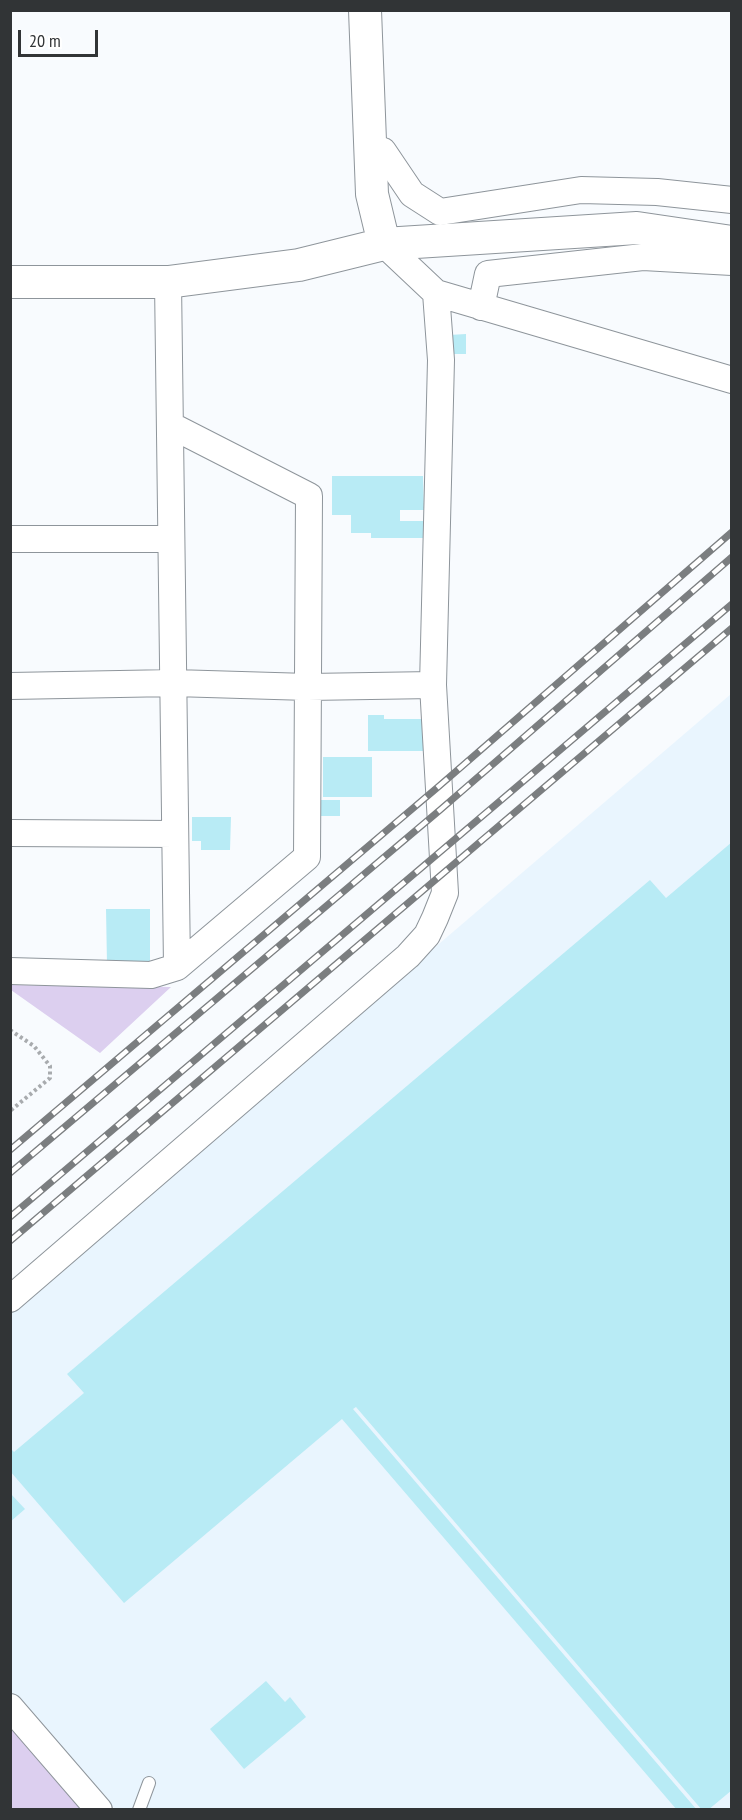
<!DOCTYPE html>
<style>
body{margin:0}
#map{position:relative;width:742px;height:1820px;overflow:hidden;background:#f8fbfe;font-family:"PT Sans Narrow",sans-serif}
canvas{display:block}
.frame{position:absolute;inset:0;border:12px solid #313436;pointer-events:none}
.scale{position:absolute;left:18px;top:30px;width:80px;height:27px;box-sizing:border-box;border:3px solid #313436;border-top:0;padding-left:8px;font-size:18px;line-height:21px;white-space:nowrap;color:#313436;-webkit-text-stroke:4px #fff;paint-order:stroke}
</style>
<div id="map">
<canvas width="742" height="1820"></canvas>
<div class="frame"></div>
<div class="scale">20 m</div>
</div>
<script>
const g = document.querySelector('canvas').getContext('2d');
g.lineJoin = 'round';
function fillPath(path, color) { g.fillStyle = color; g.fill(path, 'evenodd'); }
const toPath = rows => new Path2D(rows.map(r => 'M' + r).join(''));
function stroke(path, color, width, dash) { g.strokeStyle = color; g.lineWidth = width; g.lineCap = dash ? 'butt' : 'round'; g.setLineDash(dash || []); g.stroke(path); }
const built = toPath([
 [731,694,731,1809,115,1809,11,1692,10,1311]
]);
const green = toPath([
 [11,985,171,987,100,1053,11,990],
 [11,1724,84,1809,11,1809]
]);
const building = toPath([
 [466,334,466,354,449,354,449,335],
 [332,476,423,476,424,510,400,510,400,521,425,521,425,538,371,538,371,533,351,533,351,515,332,515],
 [368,715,384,715,384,719,423,719,423,751,368,751],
 [323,757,372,757,372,797,323,797],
 [319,800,340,800,340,816,319,816],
 [192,817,231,817,230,850,201,850,201,841,192,841],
 [732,842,732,1790,708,1810,702,1810,356,1407,353,1409,697,1810,677,1810,342,1419,124,1603,10,1471,10,1448,14,1452,84,1393,67,1374,650,880,666,898],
 [106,909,150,909,150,963,107,964],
 [10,1493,25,1509,10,1522],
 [266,1681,285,1702,290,1697,306,1717,244,1769,210,1729]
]);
const path = toPath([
 [10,1030,34,1046,50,1066,50,1078,10,1111]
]);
const service = toPath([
 [139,1810,149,1783]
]);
const minor = toPath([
 [371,151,383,151,412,194,440,212,581,190,657,192,732,200],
 [384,244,436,293,732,380],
 [168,282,177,967],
 [481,307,488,274,643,257,732,262],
 [10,539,170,539],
 [10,686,174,683,308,687,433,685],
 [10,833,175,834],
 [10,971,151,975,177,967,307,857,309,496,170,425],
 [10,1299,408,956,427,935,435,918,445,893,433,685,441,360,436,293],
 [10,1707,99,1810]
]);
const tertiary = toPath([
 [365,10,372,194,384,244],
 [10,282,168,282,299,265,384,244,637,228,732,242]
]);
const rail = toPath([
 [10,1150,438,787,732,532],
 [10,1173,440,810,732,557],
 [10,1217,732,604],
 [10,1241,732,628]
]);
fillPath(built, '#e9f5fe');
fillPath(green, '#dccfef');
fillPath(building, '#b8ebf5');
stroke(service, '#8e959b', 14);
stroke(minor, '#8e959b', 28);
stroke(tertiary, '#8e959b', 34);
stroke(path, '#a8abae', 4, [3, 3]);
stroke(service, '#fff', 12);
stroke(minor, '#fff', 26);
stroke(tertiary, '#fff', 32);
stroke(rail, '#7b7e80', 7);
stroke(rail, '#fff', 4.5, [14]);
</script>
